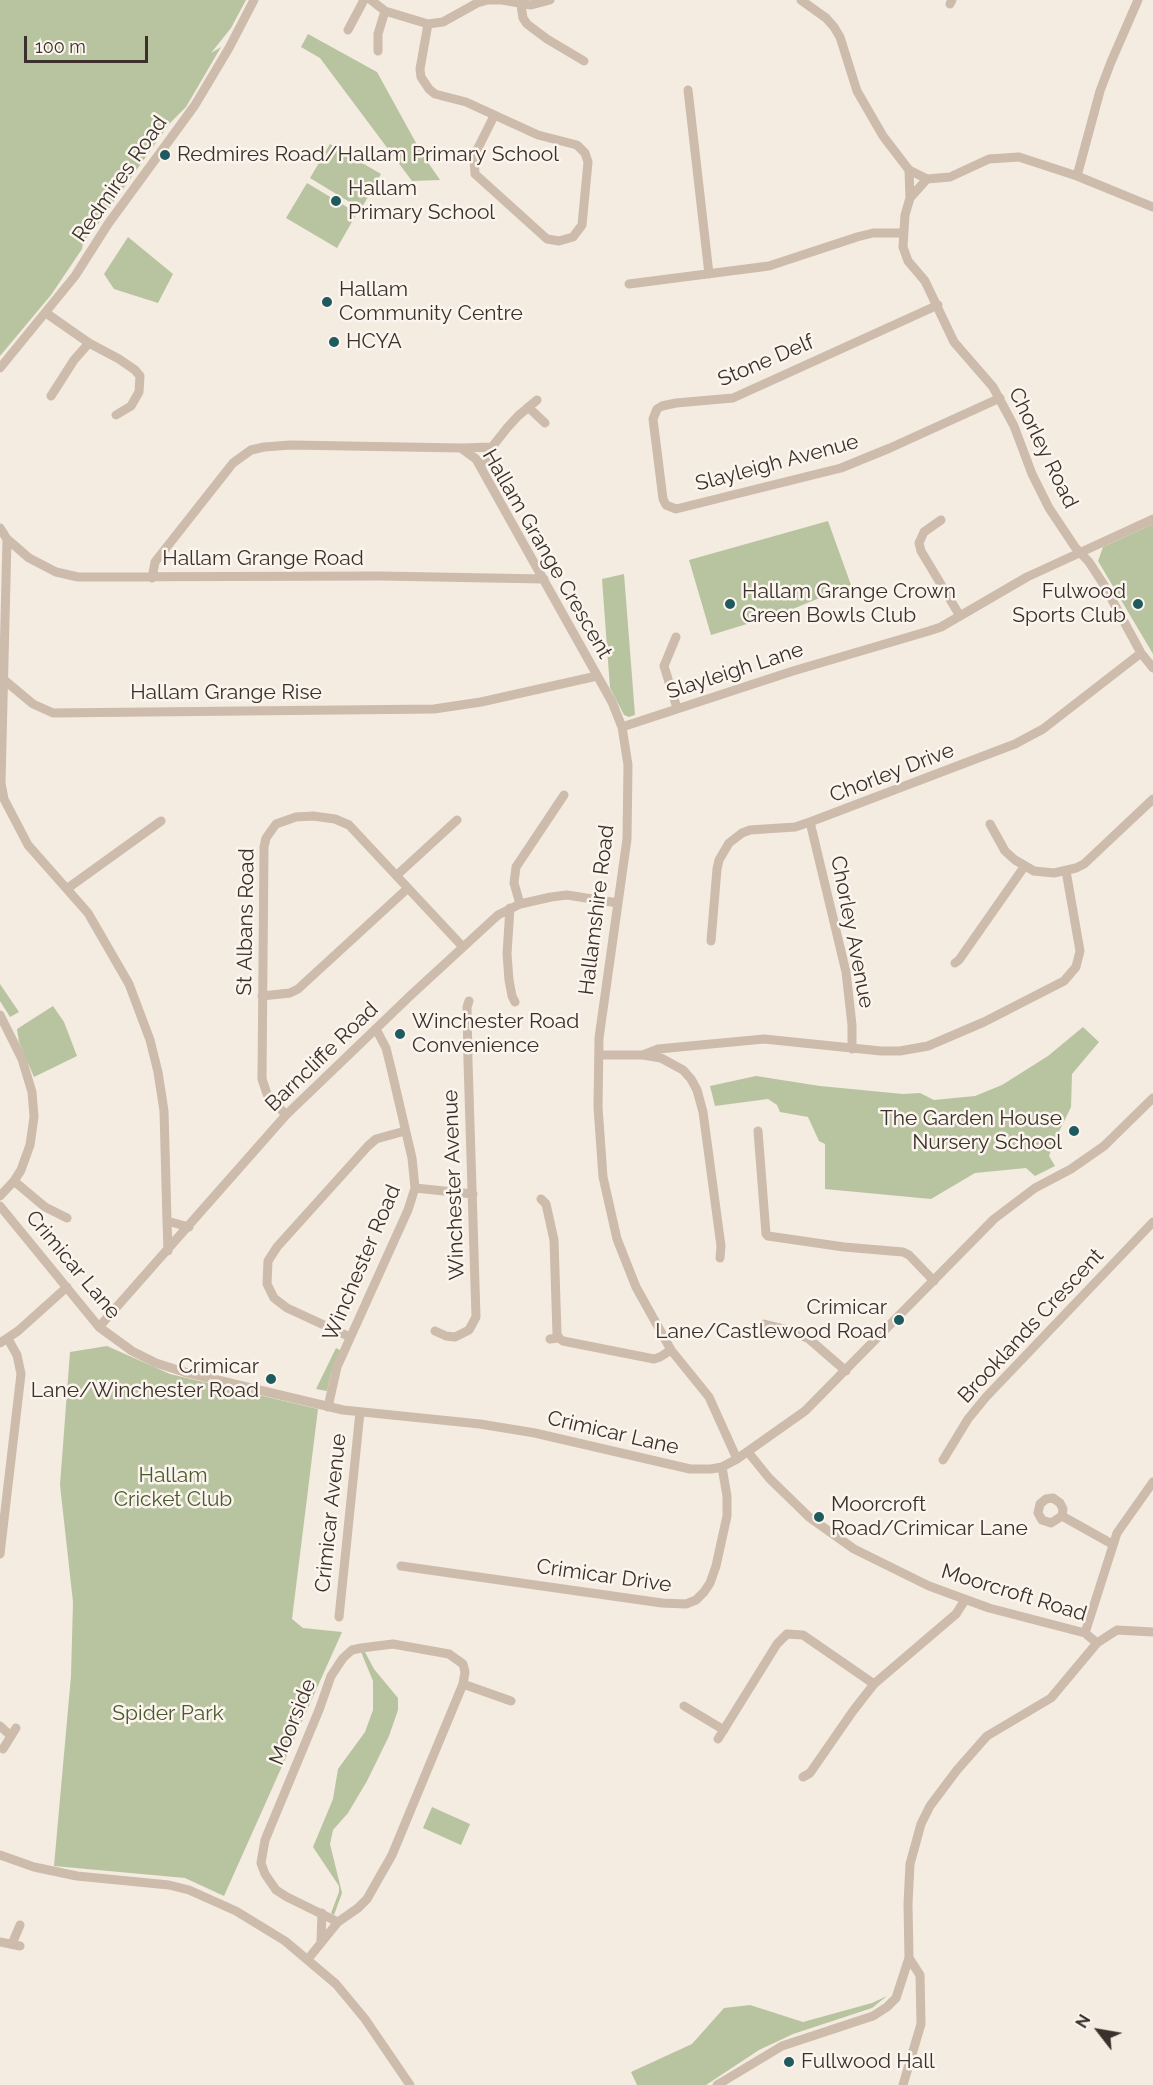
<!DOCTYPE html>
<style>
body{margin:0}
#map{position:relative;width:1153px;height:2085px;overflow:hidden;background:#f4ebe1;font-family:Raleway,sans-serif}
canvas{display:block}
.north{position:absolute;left:1069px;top:2001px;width:60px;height:60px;-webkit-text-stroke:4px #fbf5ee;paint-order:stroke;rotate:301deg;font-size:16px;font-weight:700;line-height:24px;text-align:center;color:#3b302b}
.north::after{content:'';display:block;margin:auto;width:21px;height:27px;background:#3b302b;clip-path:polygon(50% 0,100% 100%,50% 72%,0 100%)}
.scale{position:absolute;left:24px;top:36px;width:124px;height:27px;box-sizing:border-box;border:3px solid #3b302b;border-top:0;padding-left:8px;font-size:18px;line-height:21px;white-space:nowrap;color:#3b302b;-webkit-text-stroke:4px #fbf5ee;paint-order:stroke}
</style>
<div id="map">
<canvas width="1153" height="2085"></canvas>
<div class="north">N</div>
<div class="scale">100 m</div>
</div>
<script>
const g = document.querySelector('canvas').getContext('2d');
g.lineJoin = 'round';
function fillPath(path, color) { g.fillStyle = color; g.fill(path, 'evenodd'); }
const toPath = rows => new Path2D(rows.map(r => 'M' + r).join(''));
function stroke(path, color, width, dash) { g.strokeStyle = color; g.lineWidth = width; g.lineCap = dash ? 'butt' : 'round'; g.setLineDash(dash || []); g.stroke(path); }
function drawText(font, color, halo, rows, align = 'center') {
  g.font = font + ' Raleway,sans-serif'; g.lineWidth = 5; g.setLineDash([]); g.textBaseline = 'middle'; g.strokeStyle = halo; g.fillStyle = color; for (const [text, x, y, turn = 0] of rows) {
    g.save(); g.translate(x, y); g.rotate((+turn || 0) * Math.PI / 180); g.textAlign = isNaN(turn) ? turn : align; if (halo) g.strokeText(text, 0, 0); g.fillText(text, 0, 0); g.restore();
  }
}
const green = toPath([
 [0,0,246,0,231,28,211,53,221,47,186,107,170,123,98,224,83,242,82,249,51,295,0,356],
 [308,34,377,72,421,152,440,180,412,181,320,58,301,47],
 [330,144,381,174,361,209,310,178],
 [307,183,357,213,337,248,286,218],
 [128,237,173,274,158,303,114,289,104,274],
 [828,521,851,585,783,613,711,635,689,560],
 [1153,524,1153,654,1098,561,1103,547],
 [624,574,635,715,629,717,624,715,610,688,602,579],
 [0,984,19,1012,10,1017,0,1001],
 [53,1006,64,1022,77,1056,34,1077,19,1042,17,1029],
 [1083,1027,1099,1042,1072,1074,1071,1107,1053,1144,1049,1156,1055,1166,1035,1176,1026,1168,975,1173,931,1199,825,1189,825,1144,819,1141,808,1117,780,1112,777,1105,768,1099,715,1106,710,1086,756,1076,820,1086,903,1094,920,1093,934,1100,975,1096,1002,1085,1048,1056],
 [107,1346,170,1374,318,1409,292,1619,303,1628,342,1632,224,1896,185,1878,54,1866,71,1676,73,1602,60,1485,70,1352],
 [336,1348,340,1350,331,1373,327,1391,316,1389],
 [361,1652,365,1652,374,1669,398,1698,398,1710,389,1736,367,1781,348,1813,333,1830,330,1844,342,1893,334,1915,331,1913,339,1892,339,1886,313,1847,333,1799,338,1769,365,1732,373,1710,373,1681],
 [432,1807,470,1824,461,1845,423,1828],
 [887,1996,872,2008,793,2034,759,2050,706,2085,637,2085,631,2072,692,2044,724,2008,750,2005,803,2022,872,2003]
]);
const minor = toPath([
 [371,0,385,11,428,24,443,22,477,3,488,0,502,0,531,5,550,0],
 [801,0,826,18,834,27,840,37,857,91,883,136,909,170,910,198],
 [950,4,952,0],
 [521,5,523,18,527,24,547,39,584,61],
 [428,24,420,69,421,77,429,89,435,94,466,102,538,135,577,145,585,153,588,162,582,225,573,237,559,241,547,239,475,174,474,159,477,150,494,116],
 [348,30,364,0],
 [378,51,378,34,385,11],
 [688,90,709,274],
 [909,170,927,179,950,177,989,159,1019,157,1077,176,1153,207],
 [1077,176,1100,91,1111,62,1138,0],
 [927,179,910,198,905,215,903,247,908,261,925,281,954,342,993,387,1014,426,1032,474,1049,508,1075,547,1089,562,1104,585,1141,653,1153,668],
 [629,284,769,266,857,237,873,233,903,233],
 [938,305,733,398,676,403,662,406,657,409,653,419,663,499,666,505,676,509,841,468,890,448,1000,398],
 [46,313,89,343,119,359,135,370,140,376,139,392,131,406,116,415],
 [0,368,75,276,108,224,195,105,229,48,254,0],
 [51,396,74,360,89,343],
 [528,407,545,423],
 [462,448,492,447],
 [481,467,492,447,507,428,518,416,537,400],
 [941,520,924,532,919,543,921,551,960,616],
 [0,528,7,539,29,558,56,572,78,577,381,576,544,579],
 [7,539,1,783,4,799,28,845,88,913,129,984,150,1040,158,1072,164,1111,167,1221,189,1227],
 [152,578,155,562,233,463,251,450,264,447,291,445,461,448,476,459,612,702,622,727,628,765,627,839,599,1038,598,1107,603,1177,617,1239,636,1287,671,1350,709,1397,737,1459],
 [676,637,664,666,677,708],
 [3,679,33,704,53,713,434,709,481,702,597,676],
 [622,727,793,671,929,631,941,627,1027,577,1153,519],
 [810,822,846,972,852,1025,852,1049],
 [990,824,1005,851,1015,860,1034,871,1054,873,1076,868,1084,864,1153,799],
 [397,875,457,820],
 [68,888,161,821],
 [520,904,514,883,516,867,564,795],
 [510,908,507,954,509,980,512,996,515,1002],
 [711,941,717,869,719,860,729,843,742,833,750,830,795,827,810,822,1015,744,1043,729,1141,653],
 [955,963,959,960,1024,867],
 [262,996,290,993,298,989,408,888],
 [0,1015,22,1059,32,1092,34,1117,30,1145,21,1170,14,1181,0,1196],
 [599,1055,643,1055,661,1058,683,1070,691,1079,697,1090,703,1112,721,1246,720,1258],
 [643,1055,658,1049,764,1039,881,1051,900,1051,928,1046,984,1022,1064,981,1076,967,1080,951,1066,871],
 [286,1115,267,1094,262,1079,264,847,266,838,276,824,296,817,313,816,335,819,349,825,463,947],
 [758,1131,766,1234,768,1236,844,1247,903,1252,909,1255,934,1281],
 [14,1181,45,1207,67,1218],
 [415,1188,473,1194],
 [541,1199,546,1204,554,1240,557,1334,559,1338],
 [0,1206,99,1327,132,1351,156,1363,184,1372,343,1410,480,1424,535,1433,690,1469,711,1469,722,1467,737,1459,805,1411,994,1219,1035,1188,1071,1169,1104,1146,1153,1098],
 [167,1221,168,1251],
 [764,1324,793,1331,809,1339,846,1371],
 [99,1327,286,1115,411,995,498,915,520,904,551,897,567,895,618,903],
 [435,1331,446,1336,455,1337,469,1330,476,1317,468,1061,467,1007,469,1001],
 [350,1337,287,1308,274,1298,267,1284,268,1261,277,1247,368,1146,376,1139,405,1131],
 [550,1339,559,1338,563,1341,654,1359,660,1357,671,1350],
 [0,1343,18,1331,67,1287],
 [328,1407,337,1367,408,1210,415,1188,412,1158,391,1068,386,1048,376,1029],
 [748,1452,769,1478,809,1517,854,1549,929,1586,989,1608,1085,1633,1097,1643],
 [943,1460,968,1419,986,1397,1153,1222],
 [1062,1516,1063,1509,1060,1503,1053,1498,1046,1499,1040,1504,1038,1513,1042,1520,1051,1523,1062,1516,1112,1544],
 [0,1554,21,1374,17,1355,8,1339],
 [401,1566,662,1603,686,1604,696,1600,704,1592,710,1583,716,1566,727,1516,727,1496,722,1467],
 [339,1617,360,1412],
 [1085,1633,1117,1533,1153,1482],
 [463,1684,511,1701],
 [684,1706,724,1730],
 [0,1726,11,1736],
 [718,1739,777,1644,787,1634,803,1635,874,1684],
 [3,1749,16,1728],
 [803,1777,810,1773,853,1711,874,1684,956,1614,965,1600],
 [0,1855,34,1867,77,1876,169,1885,189,1890,236,1911,285,1941,336,1984,365,2019,410,2085],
 [321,1941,322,1913],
 [0,1942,20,1946],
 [12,1944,20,1925],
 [308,1959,338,1922,358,1908,367,1899,392,1855,463,1684,465,1672,463,1664,449,1654,393,1644,361,1648,352,1650,343,1658,331,1676,319,1710,265,1840,261,1863,265,1874,276,1890,287,1897,338,1922],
 [717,2085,782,2046,873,2016,887,2007,896,1998,909,1958,908,1904,910,1864,921,1824,930,1806,957,1770,987,1736,1051,1698,1097,1643,1117,1630,1153,1632],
 [903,2085,921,2024,920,1975,909,1958]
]);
const markers = [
 [165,155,6,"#1f5a5e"],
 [336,201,6,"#1f5a5e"],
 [327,302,6,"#1f5a5e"],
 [334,342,6,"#1f5a5e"],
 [730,604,6,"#1f5a5e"],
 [1138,604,6,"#1f5a5e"],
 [400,1034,6,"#1f5a5e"],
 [1074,1131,6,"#1f5a5e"],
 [899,1320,6,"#1f5a5e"],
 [271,1379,6,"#1f5a5e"],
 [819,1517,6,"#1f5a5e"],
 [789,2062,6,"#1f5a5e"]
];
const poiNames = [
 ["Redmires Road/Hallam Primary School",177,155],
 ["Hallam",348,189],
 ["Primary School",348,213],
 ["Hallam",339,290],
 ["Community Centre",339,314],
 ["HCYA",346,342],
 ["Hallam Grange Crown",742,592],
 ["Green Bowls Club",742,616],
 ["Fulwood",1126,592,"right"],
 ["Sports Club",1126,616,"right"],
 ["Winchester Road",412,1022],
 ["Convenience",412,1046],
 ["The Garden House",1062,1119,"right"],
 ["Nursery School",1062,1143,"right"],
 ["Crimicar",887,1308,"right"],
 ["Lane/Castlewood Road",887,1332,"right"],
 ["Crimicar",259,1367,"right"],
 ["Lane/Winchester Road",259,1391,"right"],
 ["Moorcroft",831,1505],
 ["Road/Crimicar Lane",831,1529],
 ["Fullwood Hall",801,2062]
];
const streetNames = [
 ["Redmires Road",120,179,-55],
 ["Stone Delf",766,361,-23],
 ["Chorley Road",1043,448,64],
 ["Slayleigh Avenue",777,463,-15],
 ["Hallam Grange Crescent",547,554,60],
 ["Hallam Grange Road",263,559],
 ["Slayleigh Lane",735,671,-18],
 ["Hallam Grange Rise",226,693],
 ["Chorley Drive",892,773,-21],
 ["Hallamshire Road",597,910,-83],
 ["St Albans Road",246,922,-89],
 ["Chorley Avenue",852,932,79],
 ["Barncliffe Road",322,1057,-44],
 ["Winchester Avenue",454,1185,-92],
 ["Winchester Road",362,1263,-67],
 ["Crimicar Lane",73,1265,50],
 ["Brooklands Crescent",1031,1326,-47],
 ["Crimicar Lane",613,1433,13],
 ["Crimicar Avenue",331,1513,-84],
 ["Crimicar Drive",604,1576,8],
 ["Moorcroft Road",1014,1593,17],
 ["Moorside",293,1722,-68]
];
const parkNames = [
 ["Hallam",173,1476],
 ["Cricket Club",173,1500],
 ["Spider Park",168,1714]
];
fillPath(green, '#b8c4a0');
stroke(minor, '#cdbbac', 9);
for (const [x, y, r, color] of markers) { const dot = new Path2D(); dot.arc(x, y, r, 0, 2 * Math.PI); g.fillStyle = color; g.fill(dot); stroke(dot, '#fbf5ee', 2); }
drawText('21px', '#3b302b', '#fbf5ee', poiNames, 'left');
drawText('21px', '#3b302b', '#fbf5ee', streetNames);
drawText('21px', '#4a5a2e', '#fbf5ee', parkNames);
</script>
